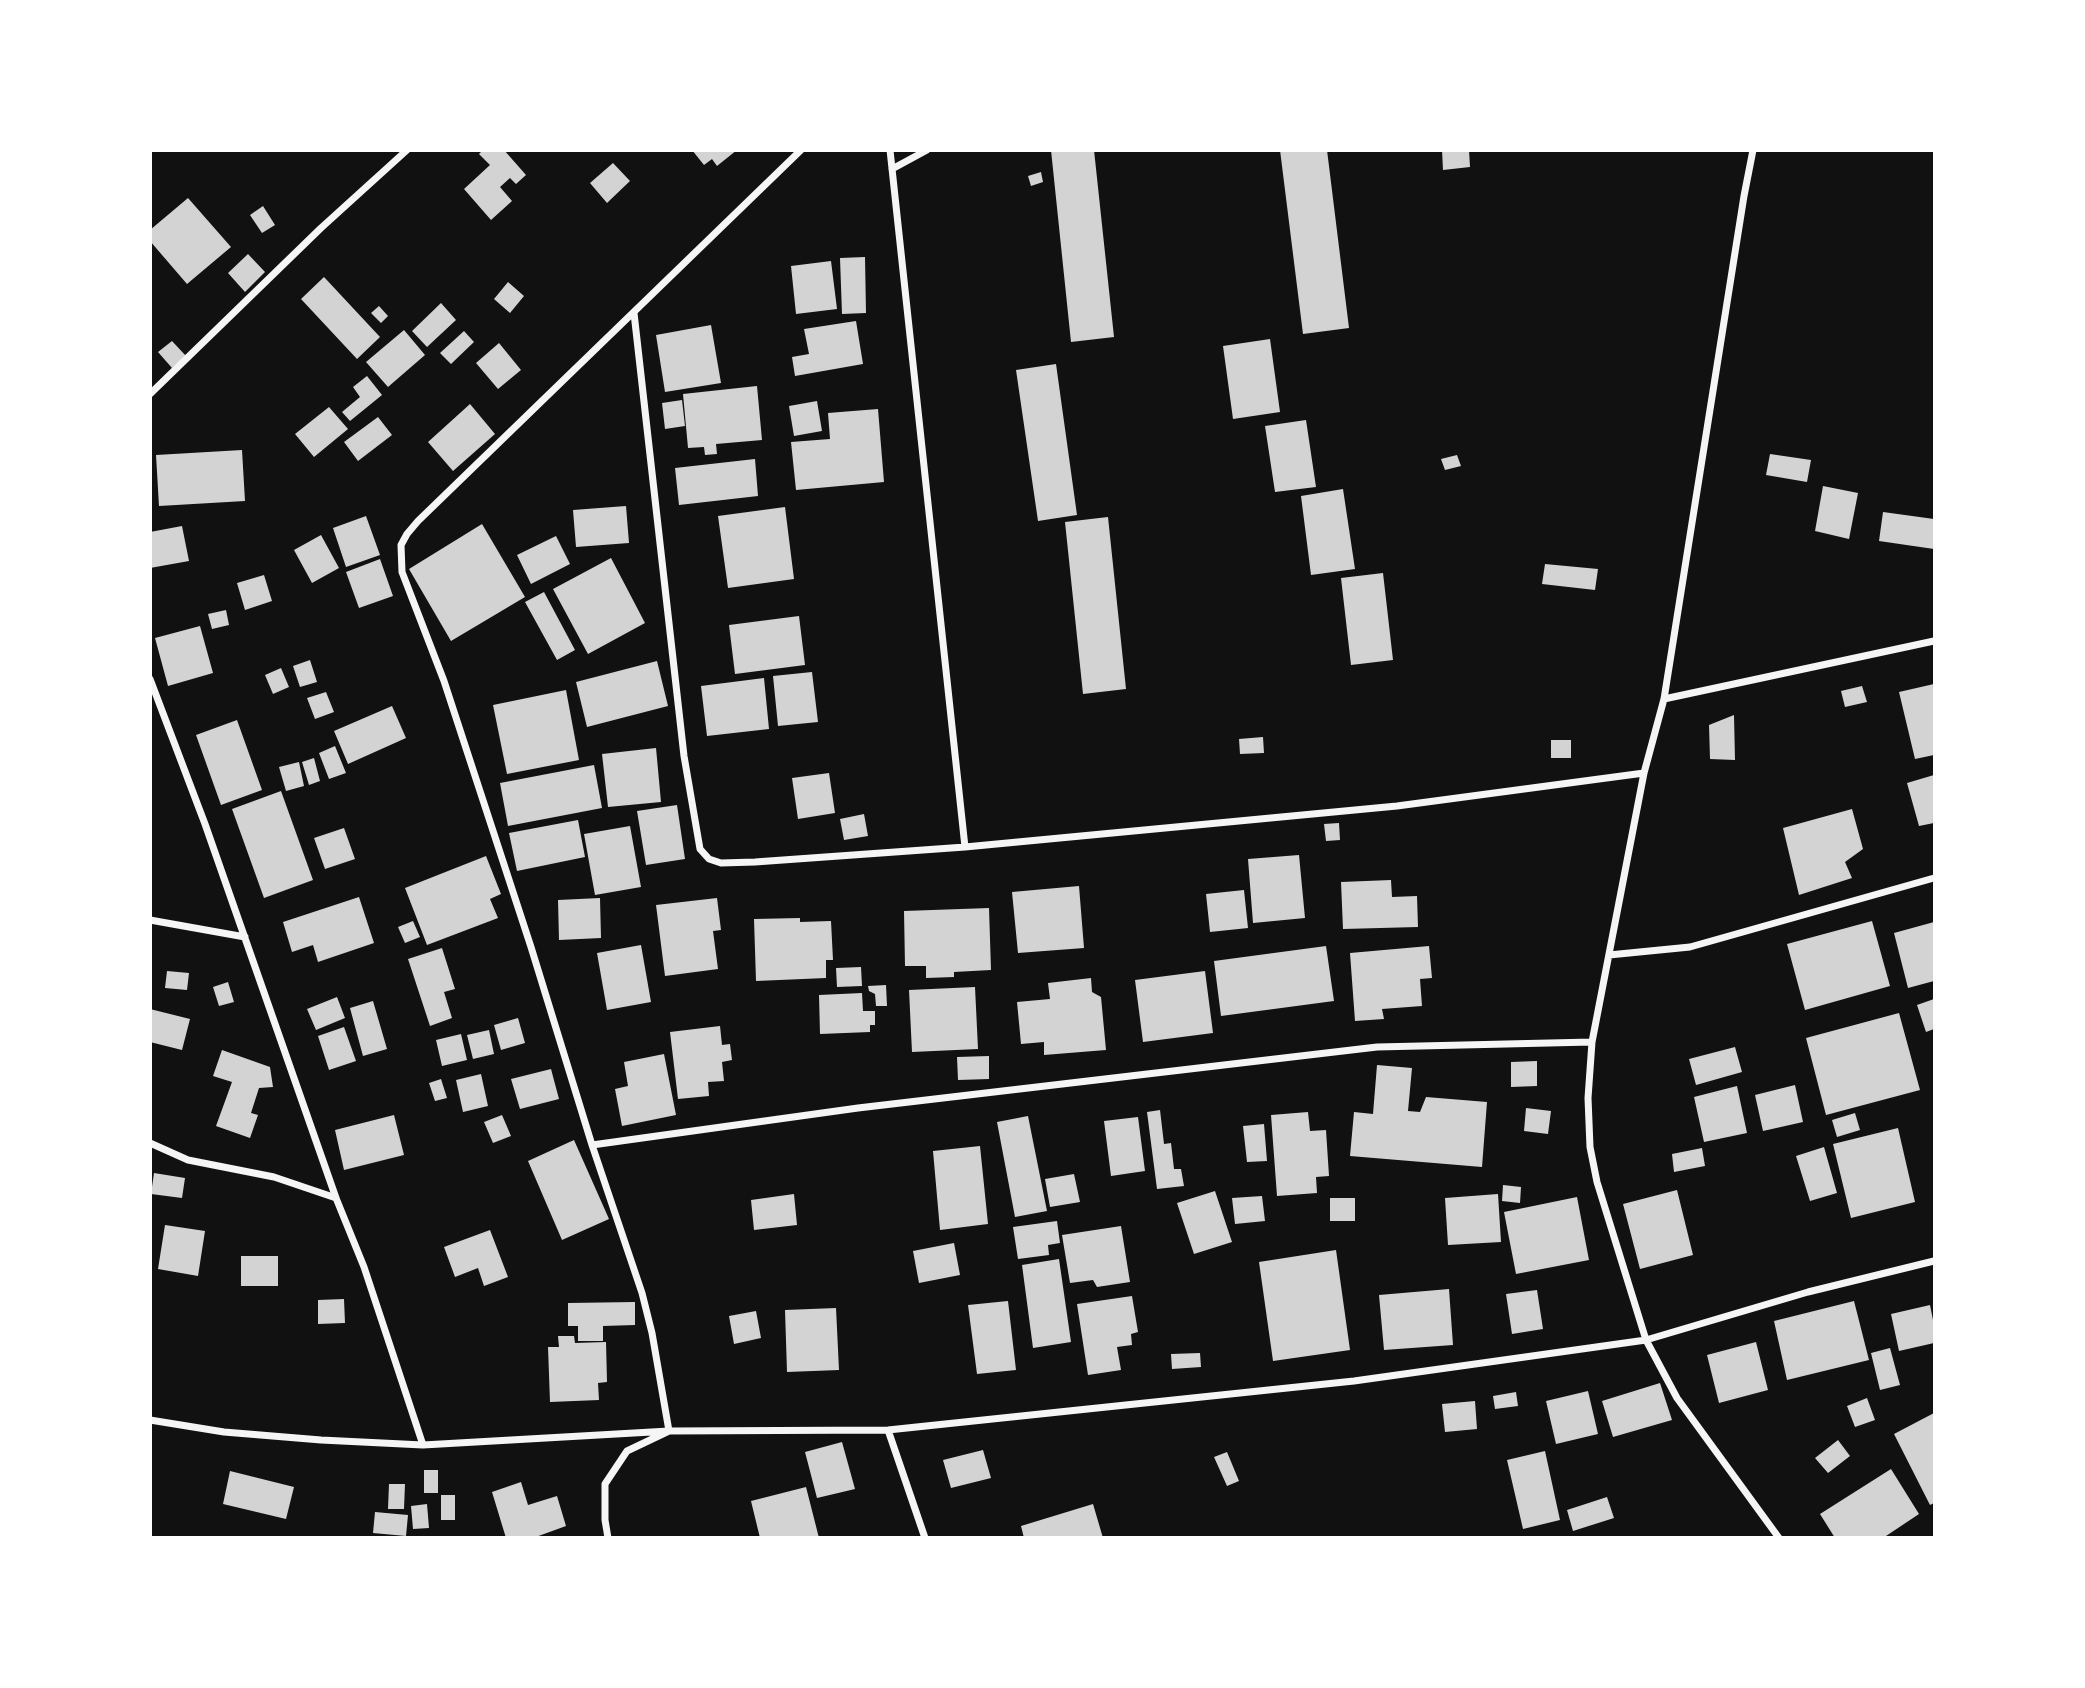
<!DOCTYPE html>
<style>
body{margin:0}
#map{position:relative;width:2085px;height:1688px;overflow:hidden;background:#111;font-family:"Nunito Sans",sans-serif}
canvas{display:block}
.frame{position:absolute;inset:0;border:152px solid #fff;pointer-events:none}
</style>
<div id="map">
<canvas width="2085" height="1688"></canvas>
<div class="frame"></div>
</div>
<script>
const g = document.querySelector('canvas').getContext('2d');
g.lineJoin = 'round';
function fillPath(path, color) { g.fillStyle = color; g.fill(path, 'evenodd'); }
const toPath = rows => new Path2D(rows.map(r => 'M' + r).join(''));
function stroke(path, color, width, dash) { g.strokeStyle = color; g.lineWidth = width; g.lineCap = dash ? 'butt' : 'round'; g.setLineDash(dash || []); g.stroke(path); }
const building = toPath([
 [483,150,504,150,526,175,516,184,510,178,500,187,512,201,491,220,464,189,490,165,479,154],
 [692,150,737,150,717,166,712,159,704,165],
 [1051,150,1094,150,1114,337,1071,342],
 [1280,150,1327,150,1349,328,1303,334],
 [1442,150,1469,150,1470,167,1443,170],
 [613,163,630,181,607,203,590,183],
 [1041,172,1043,182,1031,186,1028,176],
 [188,198,231,247,187,284,150,241,150,230],
 [263,206,275,225,262,233,250,215],
 [248,254,265,272,245,292,228,273],
 [865,257,866,313,842,314,840,258],
 [831,261,837,309,796,314,791,266],
 [324,277,380,337,357,359,301,299],
 [508,282,524,296,510,313,494,299],
 [441,303,456,320,427,347,412,331],
 [379,306,388,316,381,323,371,313],
 [856,321,863,364,795,376,792,357,809,354,804,329],
 [711,325,721,383,665,392,656,335],
 [404,330,425,355,388,387,366,362],
 [464,331,474,342,451,364,440,353],
 [1270,339,1280,412,1233,419,1223,346],
 [172,341,186,356,172,368,158,352],
 [499,343,521,370,498,389,476,363],
 [1056,364,1077,515,1038,521,1016,370],
 [367,376,382,395,350,421,342,412,360,397,353,387],
 [757,386,762,440,716,444,717,454,705,455,704,447,688,448,683,394],
 [682,400,685,426,665,429,662,403],
 [817,401,822,431,794,436,789,406],
 [470,404,495,434,453,471,428,442],
 [329,407,348,429,314,457,295,434],
 [878,409,884,482,796,490,791,442,830,439,828,413],
 [378,417,392,435,358,461,344,442],
 [1306,420,1316,487,1275,492,1265,426],
 [242,450,245,501,159,506,156,455],
 [1770,454,1811,460,1807,482,1766,475],
 [1457,455,1461,466,1445,470,1441,459],
 [755,459,758,496,679,505,675,468],
 [1823,486,1858,493,1849,539,1815,531],
 [1343,489,1355,569,1311,575,1301,496],
 [626,506,629,543,576,547,573,510],
 [785,507,794,579,728,588,718,516],
 [1883,512,1934,519,1934,549,1879,541],
 [366,516,380,555,346,567,333,528],
 [1108,517,1126,689,1083,694,1065,522],
 [482,524,525,597,451,641,409,569],
 [182,526,189,561,150,568,150,532],
 [321,535,339,568,312,583,294,550],
 [556,536,570,564,531,584,517,555],
 [611,558,645,623,588,654,553,589],
 [380,559,393,596,359,608,346,572],
 [1545,564,1598,569,1595,590,1542,584],
 [1383,573,1393,660,1351,665,1341,578],
 [264,575,272,601,245,610,237,583],
 [544,592,575,650,557,660,525,602],
 [226,610,229,625,212,629,208,614],
 [799,616,805,665,735,674,729,625],
 [200,626,213,673,168,686,155,638],
 [310,660,317,682,300,687,293,666],
 [657,661,668,706,587,727,576,682],
 [281,668,289,687,273,694,265,675],
 [812,672,818,722,778,726,773,676],
 [764,678,769,729,707,736,701,686],
 [1934,684,1934,755,1915,759,1899,692],
 [1862,686,1867,702,1845,707,1841,691],
 [566,690,579,760,507,774,493,705],
 [326,692,334,712,315,719,307,698],
 [392,706,406,738,348,764,334,731],
 [1734,715,1735,760,1710,759,1709,725],
 [237,720,262,790,221,805,196,735],
 [1263,737,1264,753,1240,754,1239,739],
 [1551,740,1571,740,1571,758,1551,758],
 [335,746,346,773,329,779,319,753],
 [656,748,661,802,608,807,602,754],
 [314,758,320,781,309,785,302,762],
 [299,762,304,786,286,791,279,767],
 [594,765,602,808,508,826,500,783],
 [829,773,835,813,798,819,792,778],
 [1934,775,1934,823,1919,826,1907,783],
 [281,791,313,880,264,898,232,809],
 [677,805,685,859,646,865,637,811],
 [1852,809,1863,849,1845,862,1852,878,1799,895,1783,828],
 [864,814,868,836,844,840,840,819],
 [578,820,585,857,517,871,509,833],
 [1339,823,1340,840,1326,841,1324,824],
 [630,826,641,887,595,895,584,834],
 [344,828,355,859,325,869,314,838],
 [1299,855,1305,918,1253,923,1248,859],
 [486,856,501,894,490,899,498,918,427,945,405,888],
 [1391,880,1392,897,1417,896,1418,927,1343,929,1341,882],
 [1079,886,1084,948,1018,953,1012,892],
 [1244,890,1248,928,1210,932,1206,894],
 [359,897,374,943,318,962,313,945,292,952,283,922],
 [600,898,601,938,559,940,558,900],
 [717,898,721,930,713,931,718,969,665,976,656,905],
 [989,908,991,970,954,972,954,977,926,978,926,966,905,966,904,911],
 [800,918,800,922,831,921,833,960,826,960,826,978,756,981,754,919],
 [413,921,420,937,405,943,398,927],
 [1872,921,1890,986,1805,1010,1787,944],
 [1934,922,1934,981,1908,988,1894,933],
 [641,945,651,1002,607,1010,597,953],
 [1326,946,1334,1001,1221,1016,1214,961],
 [1429,946,1432,978,1420,979,1422,1006,1382,1009,1384,1019,1355,1021,1350,953],
 [442,948,455,989,444,992,452,1018,430,1026,408,959],
 [861,967,862,986,837,987,836,968],
 [167,971,189,973,187,990,165,988],
 [1205,971,1213,1033,1143,1042,1135,980],
 [1091,978,1092,992,1101,997,1106,1050,1044,1055,1044,1042,1021,1044,1017,1002,1050,999,1048,983],
 [228,982,234,1002,219,1006,213,987],
 [886,985,887,1006,876,1006,875,994,869,991,868,986],
 [975,987,978,1049,912,1052,909,990],
 [862,993,863,1011,875,1011,875,1025,870,1025,870,1032,820,1034,819,995],
 [337,997,345,1018,316,1030,307,1009],
 [1934,999,1934,1029,1926,1032,1917,1005],
 [373,1001,387,1049,363,1056,350,1008],
 [150,1009,190,1019,182,1050,150,1042],
 [1899,1013,1920,1090,1826,1115,1806,1038],
 [518,1018,525,1043,501,1050,494,1025],
 [720,1026,722,1045,730,1044,732,1060,722,1062,724,1081,708,1082,709,1096,678,1099,670,1032],
 [344,1027,356,1061,329,1070,318,1036],
 [489,1030,494,1054,473,1059,467,1035],
 [461,1034,467,1060,442,1066,436,1040],
 [1735,1047,1742,1072,1696,1085,1689,1059],
 [222,1050,270,1067,273,1087,259,1088,251,1113,258,1115,250,1138,216,1126,232,1082,213,1076],
 [664,1054,676,1115,622,1126,615,1089,628,1086,624,1062],
 [989,1056,989,1079,958,1080,957,1057],
 [1537,1061,1537,1086,1511,1087,1511,1062],
 [1377,1065,1412,1068,1408,1111,1420,1112,1426,1097,1487,1102,1482,1167,1350,1156,1354,1112,1373,1114],
 [551,1069,559,1099,520,1109,511,1079],
 [481,1074,488,1106,463,1112,456,1080],
 [441,1079,447,1098,435,1101,429,1083],
 [1795,1085,1803,1122,1763,1131,1755,1095],
 [1737,1086,1747,1133,1704,1142,1694,1097],
 [1526,1108,1551,1111,1548,1134,1524,1131],
 [1160,1110,1164,1144,1171,1143,1174,1169,1181,1169,1184,1186,1157,1189,1147,1112],
 [1308,1112,1310,1131,1326,1130,1329,1176,1316,1177,1317,1193,1277,1196,1271,1115],
 [1855,1113,1860,1130,1837,1137,1832,1120],
 [394,1115,404,1155,344,1170,335,1130],
 [502,1115,511,1136,493,1143,484,1122],
 [1028,1116,1047,1211,1015,1217,997,1122],
 [1138,1117,1145,1171,1111,1176,1104,1121],
 [1264,1124,1267,1161,1247,1162,1243,1126],
 [1898,1128,1915,1202,1851,1218,1833,1144],
 [574,1140,609,1219,562,1240,528,1161],
 [980,1146,988,1224,940,1230,933,1151],
 [1824,1147,1837,1193,1810,1201,1796,1156],
 [1702,1148,1705,1166,1674,1172,1672,1154],
 [154,1173,185,1178,182,1198,151,1194],
 [1074,1174,1080,1202,1050,1207,1045,1179],
 [1503,1185,1521,1187,1520,1203,1502,1201],
 [1677,1190,1693,1255,1640,1269,1623,1204],
 [1215,1191,1232,1242,1194,1254,1177,1203],
 [794,1194,797,1225,754,1230,751,1200],
 [1498,1194,1501,1242,1448,1245,1445,1198],
 [1262,1196,1265,1221,1235,1224,1232,1198],
 [1577,1197,1589,1260,1516,1274,1504,1212],
 [1330,1198,1355,1198,1355,1221,1330,1221],
 [1057,1221,1060,1243,1048,1245,1049,1255,1018,1259,1013,1227],
 [165,1225,205,1231,198,1276,158,1269],
 [1121,1226,1130,1282,1097,1287,1093,1280,1070,1283,1062,1235],
 [490,1230,508,1277,484,1286,478,1268,455,1277,444,1247],
 [954,1243,960,1275,919,1283,913,1251],
 [1336,1250,1350,1350,1273,1361,1259,1262],
 [241,1256,278,1256,278,1286,241,1286],
 [1059,1259,1071,1342,1033,1348,1022,1265],
 [1449,1289,1453,1345,1384,1350,1379,1295],
 [1537,1290,1543,1329,1512,1334,1506,1294],
 [1132,1296,1138,1332,1131,1334,1132,1345,1117,1347,1121,1370,1088,1375,1077,1304],
 [344,1299,345,1323,318,1324,318,1300],
 [1008,1301,1016,1370,977,1374,968,1305],
 [1854,1301,1869,1360,1787,1380,1774,1321],
 [635,1302,635,1325,603,1326,603,1341,578,1341,578,1326,568,1326,568,1303],
 [1930,1305,1934,1325,1934,1343,1899,1351,1891,1314],
 [836,1308,839,1370,787,1372,785,1310],
 [756,1311,761,1338,734,1344,729,1316],
 [558,1336,574,1336,575,1343,606,1342,607,1382,598,1383,599,1400,550,1402,548,1347,559,1347],
 [1756,1342,1768,1390,1719,1403,1707,1355],
 [1890,1348,1900,1385,1880,1390,1871,1353],
 [1200,1353,1201,1367,1172,1369,1171,1354],
 [1660,1383,1672,1420,1613,1437,1602,1401],
 [1588,1391,1598,1434,1556,1444,1546,1401],
 [1516,1392,1518,1406,1495,1409,1493,1396],
 [1867,1398,1875,1420,1855,1427,1847,1406],
 [1475,1401,1477,1429,1445,1432,1442,1404],
 [1934,1413,1934,1503,1930,1505,1894,1434],
 [1838,1440,1850,1456,1828,1473,1815,1458],
 [842,1442,855,1489,817,1498,805,1452],
 [983,1450,991,1478,951,1488,943,1460],
 [1545,1451,1560,1520,1523,1529,1507,1460],
 [1227,1452,1239,1481,1227,1486,1214,1457],
 [1891,1469,1919,1514,1883,1538,1835,1538,1820,1514],
 [424,1470,438,1470,438,1493,424,1493],
 [230,1471,294,1487,286,1519,223,1504],
 [521,1482,528,1505,557,1496,566,1526,533,1538,506,1538,492,1492],
 [389,1484,405,1484,404,1509,388,1509],
 [806,1487,819,1538,760,1538,751,1501],
 [441,1495,455,1495,455,1520,441,1520],
 [1607,1497,1614,1518,1573,1531,1567,1510],
 [427,1504,429,1528,413,1529,411,1506],
 [1093,1504,1103,1538,1024,1538,1021,1526],
 [375,1512,408,1515,406,1536,373,1533]
]);
const minor = toPath([
 [890,150,965,847],
 [1753,150,1744,196,1664,699,1644,773,1592,1042,1588,1098,1590,1147,1597,1182,1646,1340,1677,1398,1779,1538],
 [892,169,927,150],
 [634,313,684,756,700,849,709,859,721,863,755,862,965,847,1397,806,1644,773],
 [150,394,321,228,407,150],
 [150,679,205,824,336,1198,364,1267,423,1445],
 [1664,699,1934,641],
 [150,920,245,937],
 [1609,955,1690,947,1934,878],
 [150,1143,188,1160,274,1177,336,1198],
 [592,1145,858,1108,1377,1047,1592,1042],
 [150,1420,224,1432,321,1440,423,1445,669,1431,888,1430,1354,1381,1646,1340,1808,1292,1934,1261],
 [888,1430,925,1538],
 [608,1538,605,1520,605,1484,627,1451,669,1431,652,1333,642,1293,592,1145,531,947,444,681,402,572,401,545,407,534,418,521,801,150]
]);
fillPath(building, '#d3d3d3');
stroke(minor, '#f5f5f5', 7);
</script>
